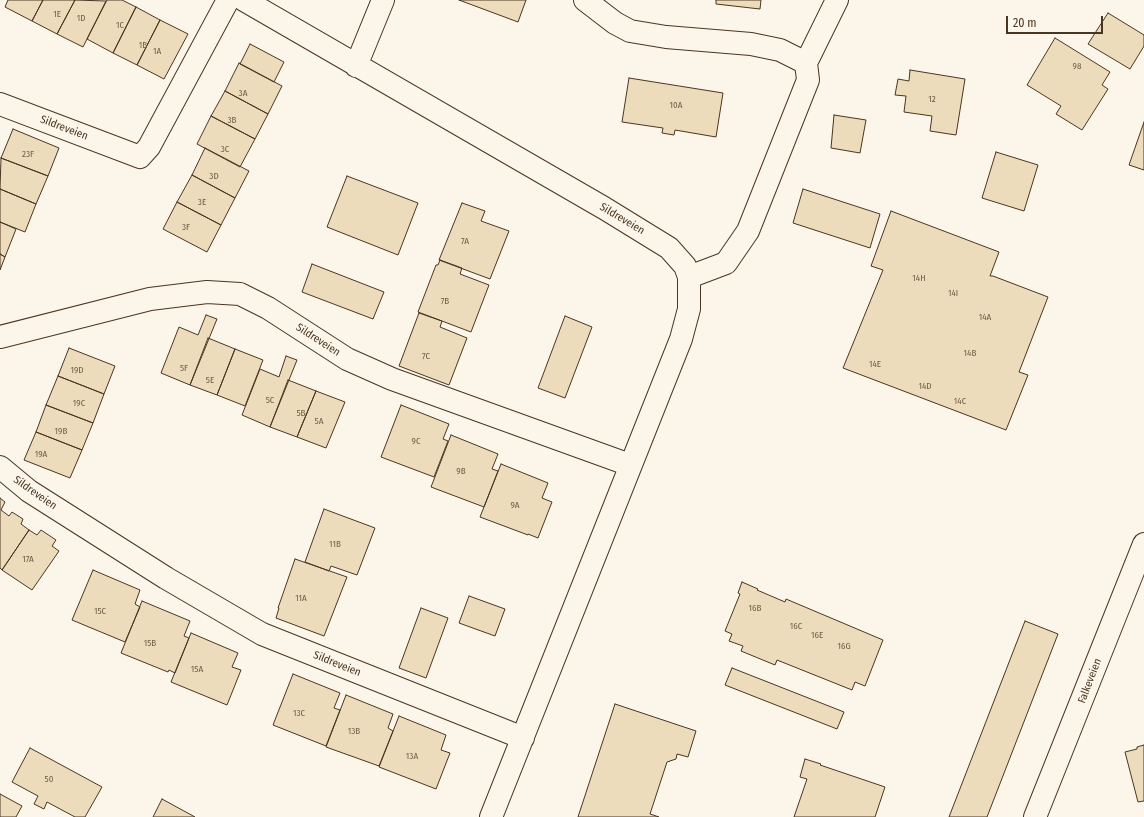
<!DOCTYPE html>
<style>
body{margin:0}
#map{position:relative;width:1144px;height:817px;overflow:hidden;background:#fbf6e9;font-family:"Fira Sans Condensed",sans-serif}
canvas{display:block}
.scale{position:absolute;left:1006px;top:16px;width:97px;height:18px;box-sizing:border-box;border:2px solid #4a3520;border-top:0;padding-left:5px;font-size:12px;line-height:14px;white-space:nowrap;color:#4a3520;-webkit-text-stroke:3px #fbf6e9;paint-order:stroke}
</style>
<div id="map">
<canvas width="1144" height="817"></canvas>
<div class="scale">20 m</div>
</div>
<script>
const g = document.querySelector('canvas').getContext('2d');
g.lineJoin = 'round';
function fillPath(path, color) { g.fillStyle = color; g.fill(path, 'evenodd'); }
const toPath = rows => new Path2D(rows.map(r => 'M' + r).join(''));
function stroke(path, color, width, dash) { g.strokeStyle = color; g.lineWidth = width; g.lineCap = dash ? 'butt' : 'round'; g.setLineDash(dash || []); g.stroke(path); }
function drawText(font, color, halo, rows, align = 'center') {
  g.font = font + ' "Fira Sans Condensed",sans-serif'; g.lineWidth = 3; g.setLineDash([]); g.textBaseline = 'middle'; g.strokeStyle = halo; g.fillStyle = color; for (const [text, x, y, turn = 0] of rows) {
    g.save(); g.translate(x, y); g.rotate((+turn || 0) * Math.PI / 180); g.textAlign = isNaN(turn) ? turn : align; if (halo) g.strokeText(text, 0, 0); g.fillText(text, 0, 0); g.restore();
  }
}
const building = toPath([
 [8,0,43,0,32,21,5,7,8,0],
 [43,0,75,0,57,34,32,21,43,0],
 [75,0,106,1,83,47,57,34,75,0],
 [107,0,122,0,136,7,113,53,87,39,107,0],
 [459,0,526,0,518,22,459,0],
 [716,0,761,0,760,9,716,4,716,0],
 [136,7,160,20,137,65,113,53,136,7],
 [1108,13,1144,35,1144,46,1130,69,1088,44,1108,13],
 [160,20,188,34,164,79,137,65,160,20],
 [1055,38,1110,72,1102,85,1108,89,1082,130,1056,114,1061,106,1027,85,1055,38],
 [250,44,284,62,274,82,240,64,250,44],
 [239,63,282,86,268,114,225,91,239,63],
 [910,70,965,79,956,135,930,131,932,116,904,112,906,96,895,95,898,79,909,81,910,70],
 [629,78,723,93,716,137,675,130,674,135,662,133,663,128,622,122,629,78],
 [225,91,268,114,255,139,211,116,225,91],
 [834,115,866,120,860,153,831,148,834,115],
 [211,116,255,139,240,167,197,144,211,116],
 [1144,122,1144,170,1129,165,1144,122],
 [13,129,59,148,48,176,1,158,13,129],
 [205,148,249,171,235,198,192,175,205,148],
 [996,152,1038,165,1024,211,982,198,996,152],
 [1,158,48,176,36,204,0,189,1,158],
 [192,175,235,198,221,225,177,202,192,175],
 [347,176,418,203,398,255,327,227,347,176],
 [0,189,36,204,25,232,0,222,0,189],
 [803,189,880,214,870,248,793,223,803,189],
 [177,202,221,225,207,252,163,229,177,202],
 [462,203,485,211,481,221,509,231,490,279,439,260,462,203],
 [891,211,999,252,990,276,993,276,1048,297,1019,372,1028,375,1006,430,843,368,883,270,871,266,891,211],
 [0,222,16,229,5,257,0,254,0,222],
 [0,254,5,257,0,270,0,254],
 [440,260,462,268,460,274,489,285,471,332,418,312,436,265,438,265,440,260],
 [312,264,384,292,373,319,302,292,312,264],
 [419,313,442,321,440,327,467,338,449,385,399,366,419,313],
 [206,315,217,319,190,385,161,373,179,327,198,335,206,315],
 [565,316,592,327,565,398,538,388,565,316],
 [208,338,235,349,217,395,190,385,208,338],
 [69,348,115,366,104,394,58,376,69,348],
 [235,349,263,360,245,406,217,395,235,349],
 [286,356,297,360,270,427,242,415,260,369,279,377,286,356],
 [58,376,104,394,93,423,46,405,58,376],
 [288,380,316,391,297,437,270,427,288,380],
 [316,391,345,402,326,448,297,437,316,391],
 [46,405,93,423,82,450,36,432,46,405],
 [401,405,449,424,443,439,448,441,434,477,381,457,401,405],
 [36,432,82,450,70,478,24,460,36,432],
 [451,435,498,454,492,469,498,471,484,507,431,487,451,435],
 [501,464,548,483,542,498,552,502,538,538,528,534,528,535,480,517,501,464],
 [0,498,5,502,1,510,9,516,12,512,23,519,21,524,29,530,2,570,0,568,0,498],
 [324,509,375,528,357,575,331,566,329,571,305,562,324,509],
 [29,530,37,535,41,530,56,540,52,546,59,551,32,590,2,570,29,530],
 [295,559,347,577,324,636,276,618,279,608,278,608,295,559],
 [93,570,140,590,135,604,140,607,125,642,72,620,93,570],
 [742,582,758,589,757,590,785,602,786,599,883,640,865,686,855,682,852,690,777,660,775,665,741,651,743,646,729,641,732,634,725,631,740,594,738,593,742,582],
 [469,596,505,609,495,636,459,623,469,596],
 [142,601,190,621,184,636,189,638,175,673,169,670,168,672,121,653,142,601],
 [421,608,448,618,426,678,399,668,421,608],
 [1025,621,1058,634,987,817,949,817,1025,621],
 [191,633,238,653,232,667,241,670,227,705,171,682,191,633],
 [732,668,844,712,837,729,725,685,732,668],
 [293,674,340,693,334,708,340,710,326,746,273,725,293,674],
 [346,695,393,714,388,728,393,731,379,766,326,747,346,695],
 [615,704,696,731,688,757,677,754,676,759,667,762,650,814,659,817,578,817,615,704],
 [399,716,446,735,441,750,450,753,436,789,379,767,399,716],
 [1144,745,1144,801,1138,802,1125,752,1137,749,1137,747,1144,745],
 [30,748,102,787,85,817,75,817,47,802,44,809,34,804,38,796,12,782,30,748],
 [805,759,821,764,820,765,885,787,875,817,794,817,807,779,800,777,805,759],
 [0,794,22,806,16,817,0,817,0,794],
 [162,799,195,817,153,817,162,799]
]);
const minor = toPath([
 [244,0,604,208,669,248,685,266,689,277,689,309,681,339,491,817],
 [585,0,615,23,630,31,666,37,751,44,780,50,806,63],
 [356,66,383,0],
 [0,104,140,157,149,147,228,0],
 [689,277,726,263,748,231,808,80,806,63,837,0],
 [0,337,150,299,207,292,240,294,268,308,347,359,392,379,630,465],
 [0,467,29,491,166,578,262,634,523,738],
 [1035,817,1144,544]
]);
const numberNames = [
 ["1E",57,14],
 ["1D",81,18],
 ["1C",120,25],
 ["1B",143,45],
 ["1A",157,51],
 ["98",1077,66],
 ["3A",243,93],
 ["12",932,99],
 ["10A",676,105],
 ["3B",232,120],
 ["3C",225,149],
 ["23F",28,154],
 ["3D",214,176],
 ["3E",202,202],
 ["3F",186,227],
 ["7A",465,241],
 ["14H",919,278],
 ["14I",953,293],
 ["7B",445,301],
 ["14A",985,317],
 ["14B",970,353],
 ["7C",426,356],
 ["14E",875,364],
 ["5F",184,368],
 ["19D",77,370],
 ["5E",210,380],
 ["14D",925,386],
 ["5C",270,400],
 ["14C",960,401],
 ["19C",79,403],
 ["5B",301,413],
 ["5A",319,421],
 ["19B",61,431],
 ["9C",416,441],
 ["19A",41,454],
 ["9B",461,471],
 ["9A",515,505],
 ["11B",335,544],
 ["17A",28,559],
 ["11A",301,598],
 ["16B",755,608],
 ["15C",100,611],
 ["16C",796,626],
 ["16E",817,635],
 ["15B",150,643],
 ["16G",844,646],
 ["15A",197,669],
 ["13C",299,713],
 ["13B",354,731],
 ["13A",412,756],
 ["50",49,779]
];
const streetNames = [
 ["Sildreveien",64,128,21],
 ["Sildreveien",622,219,31],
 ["Sildreveien",318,340,33],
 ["Sildreveien",35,493,35],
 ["Sildreveien",337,664,22],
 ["Falkeveien",1090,681,-69]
];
fillPath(building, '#ecdcbc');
stroke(building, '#4a3520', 1);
stroke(minor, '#4a3520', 24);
stroke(minor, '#fbf6e9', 22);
drawText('9px', '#725f47', null, numberNames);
drawText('11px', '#4a3520', '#fbf6e9', streetNames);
</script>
